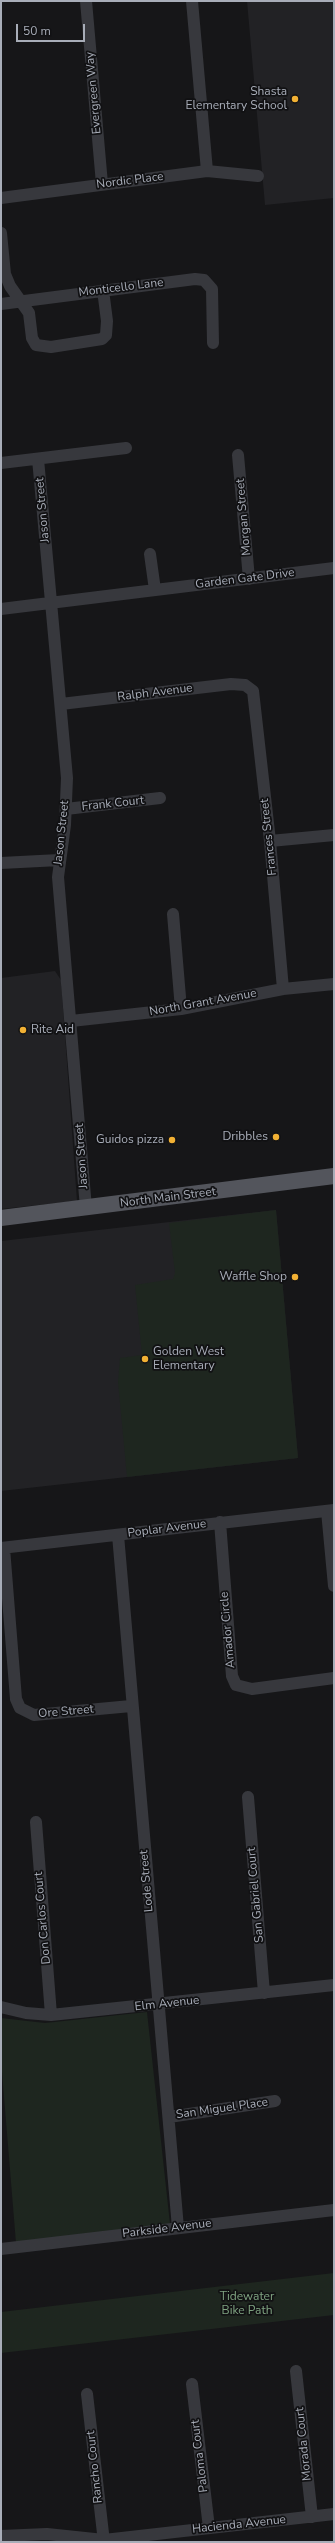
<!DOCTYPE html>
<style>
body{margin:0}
#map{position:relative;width:335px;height:2543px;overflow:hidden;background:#161618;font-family:"Nunito Sans",sans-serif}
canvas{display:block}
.frame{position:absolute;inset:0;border:2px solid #a8adb8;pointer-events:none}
.scale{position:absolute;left:16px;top:24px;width:69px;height:18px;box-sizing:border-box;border:2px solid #a8adb8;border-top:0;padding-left:5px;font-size:12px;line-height:14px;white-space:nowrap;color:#a8adb8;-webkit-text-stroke:3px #111113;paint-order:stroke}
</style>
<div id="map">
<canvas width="335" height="2543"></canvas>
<div class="frame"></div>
<div class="scale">50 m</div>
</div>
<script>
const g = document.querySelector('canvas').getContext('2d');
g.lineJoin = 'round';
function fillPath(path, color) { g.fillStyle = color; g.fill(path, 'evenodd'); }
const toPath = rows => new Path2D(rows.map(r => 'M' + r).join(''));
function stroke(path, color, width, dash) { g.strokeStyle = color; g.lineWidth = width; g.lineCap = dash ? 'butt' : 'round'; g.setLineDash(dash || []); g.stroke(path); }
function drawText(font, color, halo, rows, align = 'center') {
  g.font = font + ' "Nunito Sans",sans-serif'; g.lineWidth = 3.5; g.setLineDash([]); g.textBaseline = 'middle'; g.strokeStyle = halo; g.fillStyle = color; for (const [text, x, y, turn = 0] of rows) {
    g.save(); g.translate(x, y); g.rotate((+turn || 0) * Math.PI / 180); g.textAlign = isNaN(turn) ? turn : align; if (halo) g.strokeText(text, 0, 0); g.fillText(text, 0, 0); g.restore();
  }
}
const built = toPath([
 [247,1,334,1,334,198,265,205],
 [55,971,61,980,77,1201,1,1209,1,978],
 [276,1210,298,1458,1,1491,1,1241]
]);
const green = toPath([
 [276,1210,298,1458,127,1477,118,1382,120,1358,142,1355,135,1285,173,1279,175,1273,169,1223],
 [147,2012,170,2224,16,2243,1,2060,1,2018,45,2023],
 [334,2273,334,2315,1,2353,1,2312]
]);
const minor = toPath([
 [86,1,102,184],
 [192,1,207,171],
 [1,198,207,171,258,176],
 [1,233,5,274,10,286,29,313,32,338,36,345,51,347,102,339,106,335,107,321,103,290],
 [1,304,195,279,204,280,212,289,213,343],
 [238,455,249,579],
 [38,459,67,778,65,825,58,877,86,1208],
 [1,463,126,448],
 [150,554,155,590],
 [1,609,334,568],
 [61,704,231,684,245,685,253,691,270,841,283,989],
 [66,809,160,798],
 [270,841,334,835],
 [1,863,59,860],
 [173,914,181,1009],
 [71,1021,181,1009,283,989,334,984],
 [327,1511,334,1586],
 [220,1522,232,1676,236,1685,252,1689,334,1678],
 [118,1535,178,2228],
 [1,1548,334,1510],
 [4,1548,16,1699,20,1708,34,1715,131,1706],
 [248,1797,264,1993],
 [36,1822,51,2015],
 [1,2007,26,2013,51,2015,334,1985],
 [169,2117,275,2101],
 [1,2249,334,2210],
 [296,2371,312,2517],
 [192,2384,209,2528],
 [87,2394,104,2542],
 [1,2536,47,2534,104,2540,334,2514]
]);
const major = toPath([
 [1,1218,334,1176]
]);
const markers = [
 [295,99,4,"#f2b134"],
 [23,1030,4,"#f2b134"],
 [276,1137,4,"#f2b134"],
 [172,1140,4,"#f2b134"],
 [295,1277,4,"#f2b134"],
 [145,1359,4,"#f2b134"]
];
const poiNames = [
 ["Shasta",287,92],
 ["Elementary School",287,106],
 ["Rite Aid",31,1030,"left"],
 ["Dribbles",268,1137],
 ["Guidos pizza",164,1140],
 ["Waffle Shop",287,1277],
 ["Golden West",153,1352,"left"],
 ["Elementary",153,1366,"left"]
];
const streetNames = [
 ["Evergreen Way",94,93,-95],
 ["Nordic Place",130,181,-7],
 ["Monticello Lane",121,288,-7],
 ["Jason Street",43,510,-95],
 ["Morgan Street",244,517,-95],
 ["Garden Gate Drive",245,579,-7],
 ["Ralph Avenue",155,693,-7],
 ["Frank Court",113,804,-6],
 ["Jason Street",62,833,-84],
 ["Frances Street",269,837,-96],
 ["North Grant Avenue",203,1003,-10],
 ["Jason Street",82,1156,-94],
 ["North Main Street",168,1198,-7],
 ["Poplar Avenue",167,1529,-7],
 ["Amador Circle",228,1630,-95],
 ["Ore Street",66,1712,-5],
 ["Lode Street",147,1881,-95],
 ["San Gabriel Court",256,1895,-95],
 ["Don Carlos Court",43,1918,-95],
 ["Elm Avenue",167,2004,-6],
 ["San Miguel Place",222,2109,-8],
 ["Parkside Avenue",167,2229,-7],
 ["Morada Court",304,2444,-96],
 ["Paloma Court",200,2456,-97],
 ["Rancho Court",95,2467,-96],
 ["Hacienda Avenue",239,2525,-6]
];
const parkNames = [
 ["Tidewater",247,2297],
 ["Bike Path",247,2311]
];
fillPath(built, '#222225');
fillPath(green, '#1e261f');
stroke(minor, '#37383d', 12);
stroke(major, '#53555c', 16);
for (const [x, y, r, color] of markers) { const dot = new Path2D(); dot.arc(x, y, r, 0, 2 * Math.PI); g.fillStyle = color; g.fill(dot); stroke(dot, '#111113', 1.5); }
drawText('12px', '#a8adb8', '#111113', poiNames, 'right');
drawText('12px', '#a8adb8', '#111113', streetNames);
drawText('12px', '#7fa381', '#111113', parkNames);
</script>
